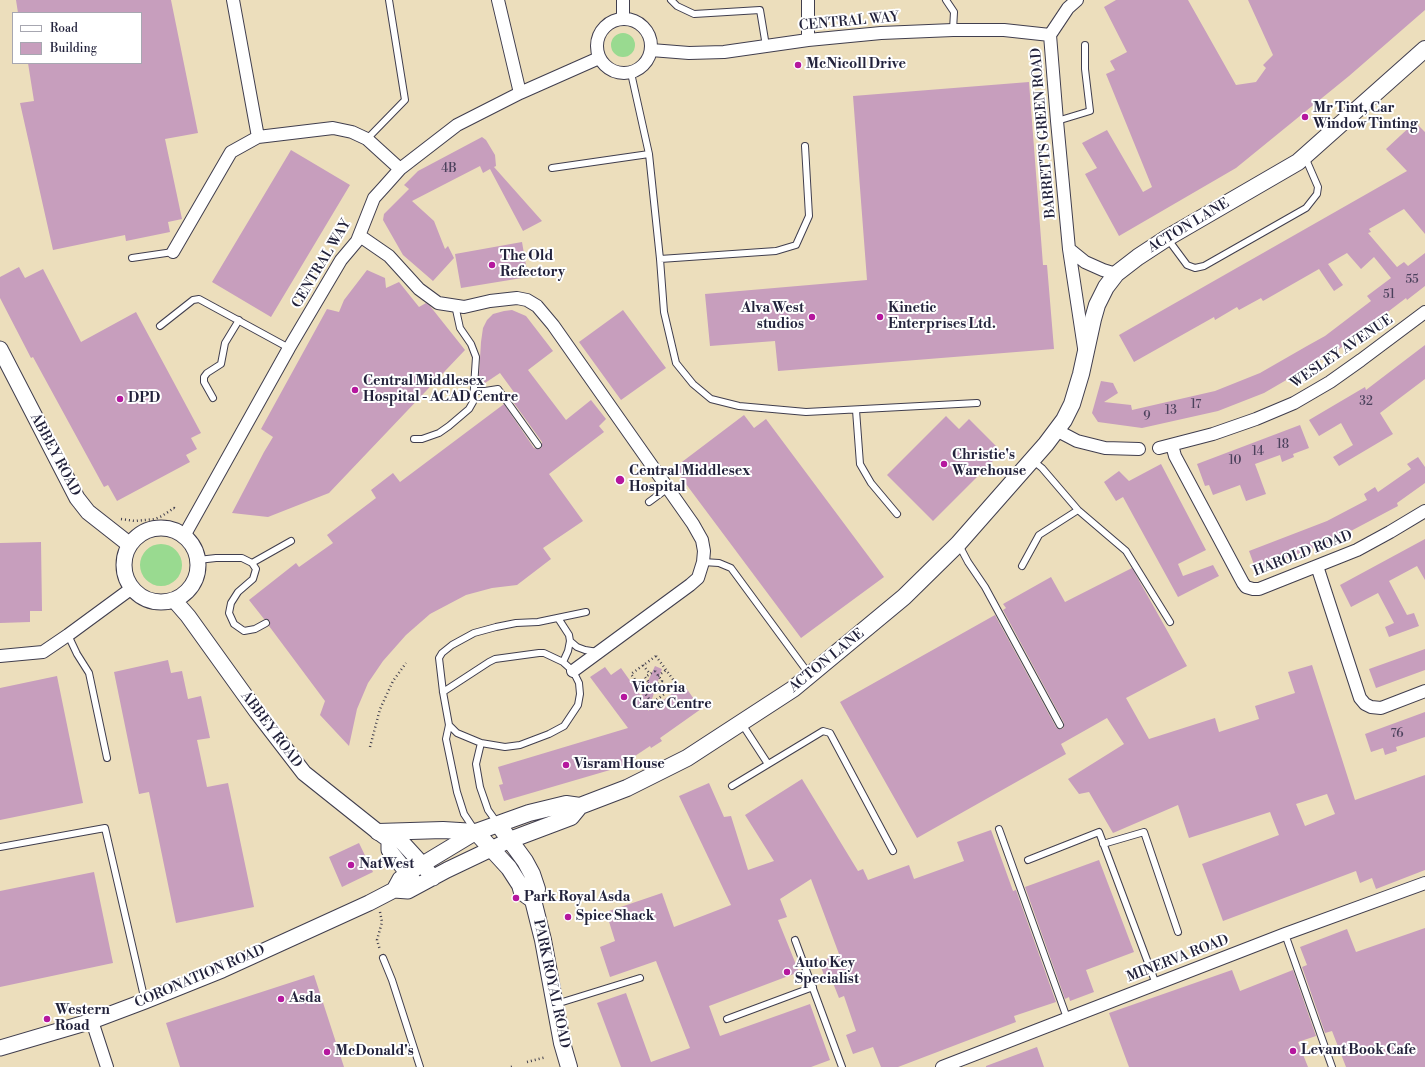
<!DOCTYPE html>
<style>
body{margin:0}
#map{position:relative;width:1425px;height:1067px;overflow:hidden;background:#ecdebc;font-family:"Libre Bodoni",serif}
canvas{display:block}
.legend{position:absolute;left:12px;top:12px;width:130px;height:52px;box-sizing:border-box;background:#fff;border:1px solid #a7a7b1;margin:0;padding:5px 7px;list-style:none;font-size:12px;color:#22223b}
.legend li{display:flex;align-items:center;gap:8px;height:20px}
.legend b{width:20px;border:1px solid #a7a7b1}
</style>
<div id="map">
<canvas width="1425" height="1067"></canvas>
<ul class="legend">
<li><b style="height:5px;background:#fff"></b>Road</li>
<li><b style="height:11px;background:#c79ebd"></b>Building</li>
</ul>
</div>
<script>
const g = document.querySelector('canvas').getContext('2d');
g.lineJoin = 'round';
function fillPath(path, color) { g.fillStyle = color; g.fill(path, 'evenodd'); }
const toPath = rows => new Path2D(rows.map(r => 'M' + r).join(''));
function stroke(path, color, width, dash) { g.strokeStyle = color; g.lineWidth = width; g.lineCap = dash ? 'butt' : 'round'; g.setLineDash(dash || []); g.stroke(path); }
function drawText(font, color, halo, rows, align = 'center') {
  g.font = font + ' "Libre Bodoni",serif'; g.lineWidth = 4; g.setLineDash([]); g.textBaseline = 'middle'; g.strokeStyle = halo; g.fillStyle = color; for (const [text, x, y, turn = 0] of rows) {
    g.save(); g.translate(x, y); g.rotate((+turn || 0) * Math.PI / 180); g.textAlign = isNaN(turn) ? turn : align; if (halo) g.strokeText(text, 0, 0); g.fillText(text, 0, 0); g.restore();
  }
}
const green = toPath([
 '611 45a12 12 0 1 1 24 0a12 12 0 1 1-24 0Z',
 '140 565a21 21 0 1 1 42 0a21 21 0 1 1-42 0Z'
]);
const building = toPath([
 [16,0,171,0,198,133,165,139,182,219,168,222,170,232,126,241,125,235,53,250,20,103,34,101,28,63,141,63,141,13,18,13],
 [1116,0,1188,0,1236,85,1256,82,1266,68,1263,65,1273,55,1248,0,1425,0,1425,10,1349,76,1236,168,1119,236,1085,174,1097,168,1082,143,1107,130,1143,192,1152,187,1106,74,1115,70,1110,61,1127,52,1104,7],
 [1029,82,1043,265,1047,265,1054,349,778,371,775,341,710,346,705,294,867,280,853,96],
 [1415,122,1425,132,1425,234,1404,209,1369,229,1371,232,1368,233,1397,267,1404,262,1408,266,1425,253,1425,286,1407,300,1406,298,1338,350,1264,393,1218,411,1142,428,1098,422,1092,413,1101,381,1113,383,1118,393,1104,402,1131,405,1132,410,1215,391,1260,373,1307,346,1325,336,1371,301,1367,296,1391,278,1374,257,1361,269,1347,253,1328,264,1343,285,1334,291,1319,269,1263,301,1261,298,1239,310,1237,307,1215,320,1214,317,1134,362,1119,335,1407,171,1386,149],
 [482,137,486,140,495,155,496,166,494,167,542,221,523,231,490,169,483,173,480,166,412,201,434,221,445,249,448,246,454,258,433,281,403,255,383,220,384,214,409,189,404,185,418,171],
 [291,150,350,185,271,317,212,282],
 [522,242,528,277,461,288,455,254],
 [19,267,25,278,43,269,81,342,136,312,201,433,191,438,197,449,186,455,190,462,117,501,108,485,104,487,33,357,31,358,0,298,0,277],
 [367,270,385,278,386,288,399,282,419,307,426,303,430,306,465,350,329,493,268,517,232,513,264,452,273,437,261,429,327,309,339,312,344,300],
 [512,310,526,316,553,351,528,370,566,420,591,400,606,419,599,426,604,432,549,474,583,521,543,548,551,559,517,585,492,588,466,595,430,614,406,635,383,661,368,683,357,709,349,746,320,715,325,701,269,626,270,624,270,621,266,619,264,619,249,600,296,563,299,567,333,543,327,535,376,498,371,490,393,473,400,482,504,404,534,448,538,449,541,448,542,445,542,442,511,399,516,395,500,373,485,383,479,376,481,342,483,328,487,320,493,314,504,311],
 [623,310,666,368,621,400,579,342],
 [1425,345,1425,379,1380,413,1393,434,1339,466,1333,457,1353,445,1341,423,1319,436,1309,420,1365,387,1366,390],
 [744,415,754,428,766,419,884,577,801,638,674,468],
 [946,416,959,429,969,419,1002,452,933,521,887,475],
 [1300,425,1309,448,1293,454,1294,457,1282,462,1280,455,1255,464,1266,494,1246,501,1240,485,1213,495,1209,485,1205,486,1197,464],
 [1418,457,1425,467,1425,483,1397,503,1398,506,1332,541,1256,570,1249,551,1327,521,1367,500,1364,494,1375,487,1378,492,1411,469,1407,464],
 [1161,464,1206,550,1178,564,1183,576,1213,565,1219,576,1178,597,1123,497,1116,501,1104,482,1119,471,1129,481],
 [1425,539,1425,580,1417,566,1389,581,1407,615,1414,613,1419,626,1389,637,1385,627,1394,623,1378,593,1351,607,1340,585],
 [41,542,42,611,30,611,30,622,0,623,0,543],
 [1132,568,1187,666,1126,698,1149,739,1215,718,1219,732,1259,719,1255,706,1295,693,1288,672,1312,665,1355,800,1425,775,1425,870,1376,889,1372,878,1360,883,1356,871,1223,921,1202,864,1279,835,1270,812,1189,838,1178,805,1113,833,1089,792,1079,794,1068,779,1124,744,1107,718,1061,744,1066,754,917,838,840,702,995,615,1056,727,1058,729,1062,729,1064,727,1064,723,1003,610,1006,608,1003,604,1051,577,1065,602],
 [1327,794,1335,814,1305,826,1296,804],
 [1425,649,1425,670,1376,688,1369,669],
 [168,660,171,673,182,671,188,699,201,696,210,738,197,740,207,787,228,783,254,907,176,923,149,792,139,794,114,672],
 [655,666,662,669,648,711,684,685,701,709,660,738,662,741,651,748,650,746,632,758,634,763,504,801,499,785,503,784,498,767,628,728,590,677,605,667,611,675,621,668,641,696],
 [57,676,83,803,0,820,0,688],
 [1425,712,1425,737,1396,747,1397,751,1385,755,1383,748,1371,752,1365,734],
 [802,779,858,871,863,869,868,880,909,865,914,879,964,861,957,842,991,830,1013,891,1016,890,1056,1002,1014,1016,1016,1022,898,1067,881,1067,873,1047,853,1054,846,1035,856,1031,844,996,839,998,831,978,826,980,819,962,839,954,811,879,780,899,787,917,778,920,799,972,709,1006,720,1036,810,1004,830,1060,811,1067,621,1067,597,1003,626,993,651,1062,690,1048,656,961,610,977,600,947,615,941,606,912,662,893,674,927,731,905,679,796,709,783,724,817,731,816,748,870,774,861,745,815],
 [359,843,373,872,342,887,329,857],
 [1099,860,1134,952,1086,970,1094,992,1070,1001,1069,997,1065,999,1025,887],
 [94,872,113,963,0,987,0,891],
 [1425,928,1425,1067,1346,1067,1332,1031,1325,1033,1302,967,1307,965,1300,947,1347,929,1356,952],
 [1232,970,1240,991,1293,970,1316,1036,1298,1042,1308,1067,1129,1067,1109,1013],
 [314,975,344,1067,180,1067,166,1023],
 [1037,1047,1044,1067,986,1067,986,1066]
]);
const path = toPath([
 [121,519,135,521,155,519,162,516,174,508,175,509],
 [656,656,677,685,652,703,631,674,656,656],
 [643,665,650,674],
 [655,671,662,681,653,688,645,677,655,671],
 [658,676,666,670],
 [658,685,664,694],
 [642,688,649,683],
 [370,747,380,709,393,681,406,663],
 [380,912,382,922,377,940,380,950],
 [527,1062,546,1057],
 [511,1067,514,1066]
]);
const service = toPath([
 [671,0,677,6,694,14,760,10,766,46],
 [946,0,954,12,953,30],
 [631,73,649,154,660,259,664,312,676,363,693,384,711,399,739,406,806,412,977,403],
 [1057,121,1090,111,1085,69,1085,45],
 [367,139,405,100,389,0],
 [552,168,649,154],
 [1167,238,1187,265,1195,268,1204,266,1306,208,1317,194,1318,187,1305,157],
 [132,258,173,252],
 [660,259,776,251,796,245,809,216,805,146],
 [160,326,193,300,199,299,289,348],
 [474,391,485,391,498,389,538,445],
 [213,398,204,382,204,377,207,373,221,364,225,343,239,320],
 [856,410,860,464,871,483,897,514],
 [414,439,422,439,439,433,449,426,469,409,473,402,476,357,471,344,460,328,455,305],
 [1032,460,1042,468,1078,510,1126,551,1170,622],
 [649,502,668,488],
 [959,545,968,562,985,587,1060,725],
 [198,560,216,558,242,558,252,563,256,569,253,579,238,592,231,603,229,613,234,624,244,631,255,629,266,623],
 [703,562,719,563,731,568,809,674],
 [252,563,291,541],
 [1022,566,1039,535,1078,510],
 [558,618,569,635,570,641,568,651,563,662],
 [68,635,77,654,89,673,107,758],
 [570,641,577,647,585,650,598,652],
 [443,692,489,662,495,659,539,653,544,653,563,662,573,671,579,683,580,694,578,705,564,726,549,734,520,745,505,747,481,743,457,733,449,725],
 [742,724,768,764],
 [481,743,476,764,480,787,488,810,498,824],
 [732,786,823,731,830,733,893,851],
 [474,829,464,814,457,792,446,739,449,725,443,692,439,658,442,653,452,645,474,633,496,627,516,623,538,622,586,612],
 [999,829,1067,1018],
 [1103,844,1144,832,1178,932],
 [0,847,105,828,145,1001],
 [1028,860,1099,832,1156,984],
 [1285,934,1332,1067],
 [795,940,842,1067],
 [383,958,392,980,420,1067],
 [556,1004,640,978],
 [727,1019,813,987]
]);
const minor = toPath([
 [233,0,258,137],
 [498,0,520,93],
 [808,0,808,40],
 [1077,0,1068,8,1050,35,1057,121,1069,249,1084,348],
 '597 46a27 27 0 1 1 54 0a27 27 0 1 1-54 0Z',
 [623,19,623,0],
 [651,50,689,53,724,52,808,40,881,33,953,30,1004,30,1050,35],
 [360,236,389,256,419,289,438,303,464,307,490,301,517,298,527,300,537,306,553,325,693,524,702,540,704,551,703,562,698,578,690,585,573,671],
 [1069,249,1085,262,1103,270,1116,274],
 [173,252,231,152,258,137,333,128,352,132,367,139,400,169],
 [1056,430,1077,441,1105,448,1139,449],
 [1172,445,1175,456,1243,583,1246,587,1253,589,1259,589,1357,550,1390,532,1425,511],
 [1159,448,1213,434,1256,419,1294,403,1330,382,1361,360,1425,312],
 [184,536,289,348,341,260,357,241,374,198,384,187,400,169,457,125,520,93,599,58],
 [1317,566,1360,698,1365,704,1371,707,1381,708,1425,691],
 [0,656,43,652,68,635,132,588],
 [92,1021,107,1067],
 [942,1067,1285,934,1425,883]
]);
const tertiary = toPath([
 [0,349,77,498,88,512,130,545],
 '124 565a37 37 0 1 1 74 0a37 37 0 1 1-74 0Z',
 [174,600,188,616,257,712,304,773,378,832,389,840,400,840,422,864,433,878],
 [389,840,389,850,413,880],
 [394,890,400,879,408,873,476,832],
 [0,1048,92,1021,145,1001,222,970,369,903,394,890,408,891,447,870,510,840]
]);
const secondary = toPath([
 [498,824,525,861,532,874,537,889,533,900,543,940,562,1043,569,1067],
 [378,832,443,830,476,832,529,813,566,804,580,806,627,788,687,758,793,689,904,597,958,544,1046,444,1064,420,1072,404,1081,374,1093,319,1097,305,1106,287,1116,274,1138,257,1167,238,1298,162,1425,49],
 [476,832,509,868,520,885,522,892,533,900],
 [510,840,571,817,580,806]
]);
const markers = [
 [798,65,4,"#b5179e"],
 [1305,117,4,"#b5179e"],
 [492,265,4,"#b5179e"],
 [812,317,4,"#b5179e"],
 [880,317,4,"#b5179e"],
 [355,390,4,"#b5179e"],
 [120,399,4,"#b5179e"],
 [944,464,4,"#b5179e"],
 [620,480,5,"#b5179e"],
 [624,697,4,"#b5179e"],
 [566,765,4,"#b5179e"],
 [351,865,4,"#b5179e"],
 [516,898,4,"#b5179e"],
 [568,917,4,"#b5179e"],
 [787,972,4,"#b5179e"],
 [281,999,4,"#b5179e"],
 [47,1019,4,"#b5179e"],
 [1293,1051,4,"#b5179e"],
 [327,1052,4,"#b5179e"]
];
const numberNames = [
 ["4B",449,169],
 ["55",1412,280],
 ["51",1389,295],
 ["32",1366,402],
 ["17",1196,405],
 ["13",1171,411],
 ["9",1147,417],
 ["18",1283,445],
 ["14",1258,452],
 ["10",1235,461],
 ["76",1397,734]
];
const streetNames = [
 ["CENTRAL WAY",849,22,-5],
 ["BARRETTS GREEN ROAD",1044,133,-95],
 ["ACTON LANE",1189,226,-31],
 ["CENTRAL WAY",322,264,-59],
 ["WESLEY AVENUE",1342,352,-34],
 ["ABBEY ROAD",55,455,62],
 ["HAROLD ROAD",1303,554,-21],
 ["ACTON LANE",827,661,-39],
 ["ABBEY ROAD",271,730,53],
 ["MINERVA ROAD",1178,959,-21],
 ["CORONATION ROAD",200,977,-23],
 ["PARK ROYAL ROAD",551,984,78]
];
const poiNames = [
 ["McNicoll Drive",806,65],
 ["Mr Tint, Car",1313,109],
 ["Window Tinting",1313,125],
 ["The Old",500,257],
 ["Refectory",500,273],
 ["Alva West",804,309,"right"],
 ["studios",804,325,"right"],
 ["Kinetic",888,309],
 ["Enterprises Ltd.",888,325],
 ["Central Middlesex",363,382],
 ["Hospital - ACAD Centre",363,398],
 ["DPD",128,399],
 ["Christie's",952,456],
 ["Warehouse",952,472],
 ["Central Middlesex",629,472],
 ["Hospital",629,488],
 ["Victoria",632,689],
 ["Care Centre",632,705],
 ["Visram House",574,765],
 ["NatWest",359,865],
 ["Park Royal Asda",524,898],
 ["Spice Shack",576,917],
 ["Auto Key",795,964],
 ["Specialist",795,980],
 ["Asda",289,999],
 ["Western",55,1011],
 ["Road",55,1027],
 ["Levant Book Cafe",1301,1051],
 ["McDonald's",335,1052]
];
fillPath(green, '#99da90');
fillPath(building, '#c79ebd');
stroke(service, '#403e4e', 8);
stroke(minor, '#403e4e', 14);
stroke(tertiary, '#403e4e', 17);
stroke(secondary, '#403e4e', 18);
stroke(path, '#403e4e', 2.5, [1, 3]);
stroke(service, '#fff', 6);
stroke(minor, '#fff', 12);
stroke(tertiary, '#fff', 15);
stroke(secondary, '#fff', 16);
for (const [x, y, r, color] of markers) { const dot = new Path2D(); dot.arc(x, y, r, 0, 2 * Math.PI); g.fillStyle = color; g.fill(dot); stroke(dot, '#fff', 1.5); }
drawText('12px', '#4b415c', null, numberNames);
drawText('14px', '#22223b', '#fff', streetNames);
drawText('bold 14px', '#22223b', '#fff', poiNames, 'left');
</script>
